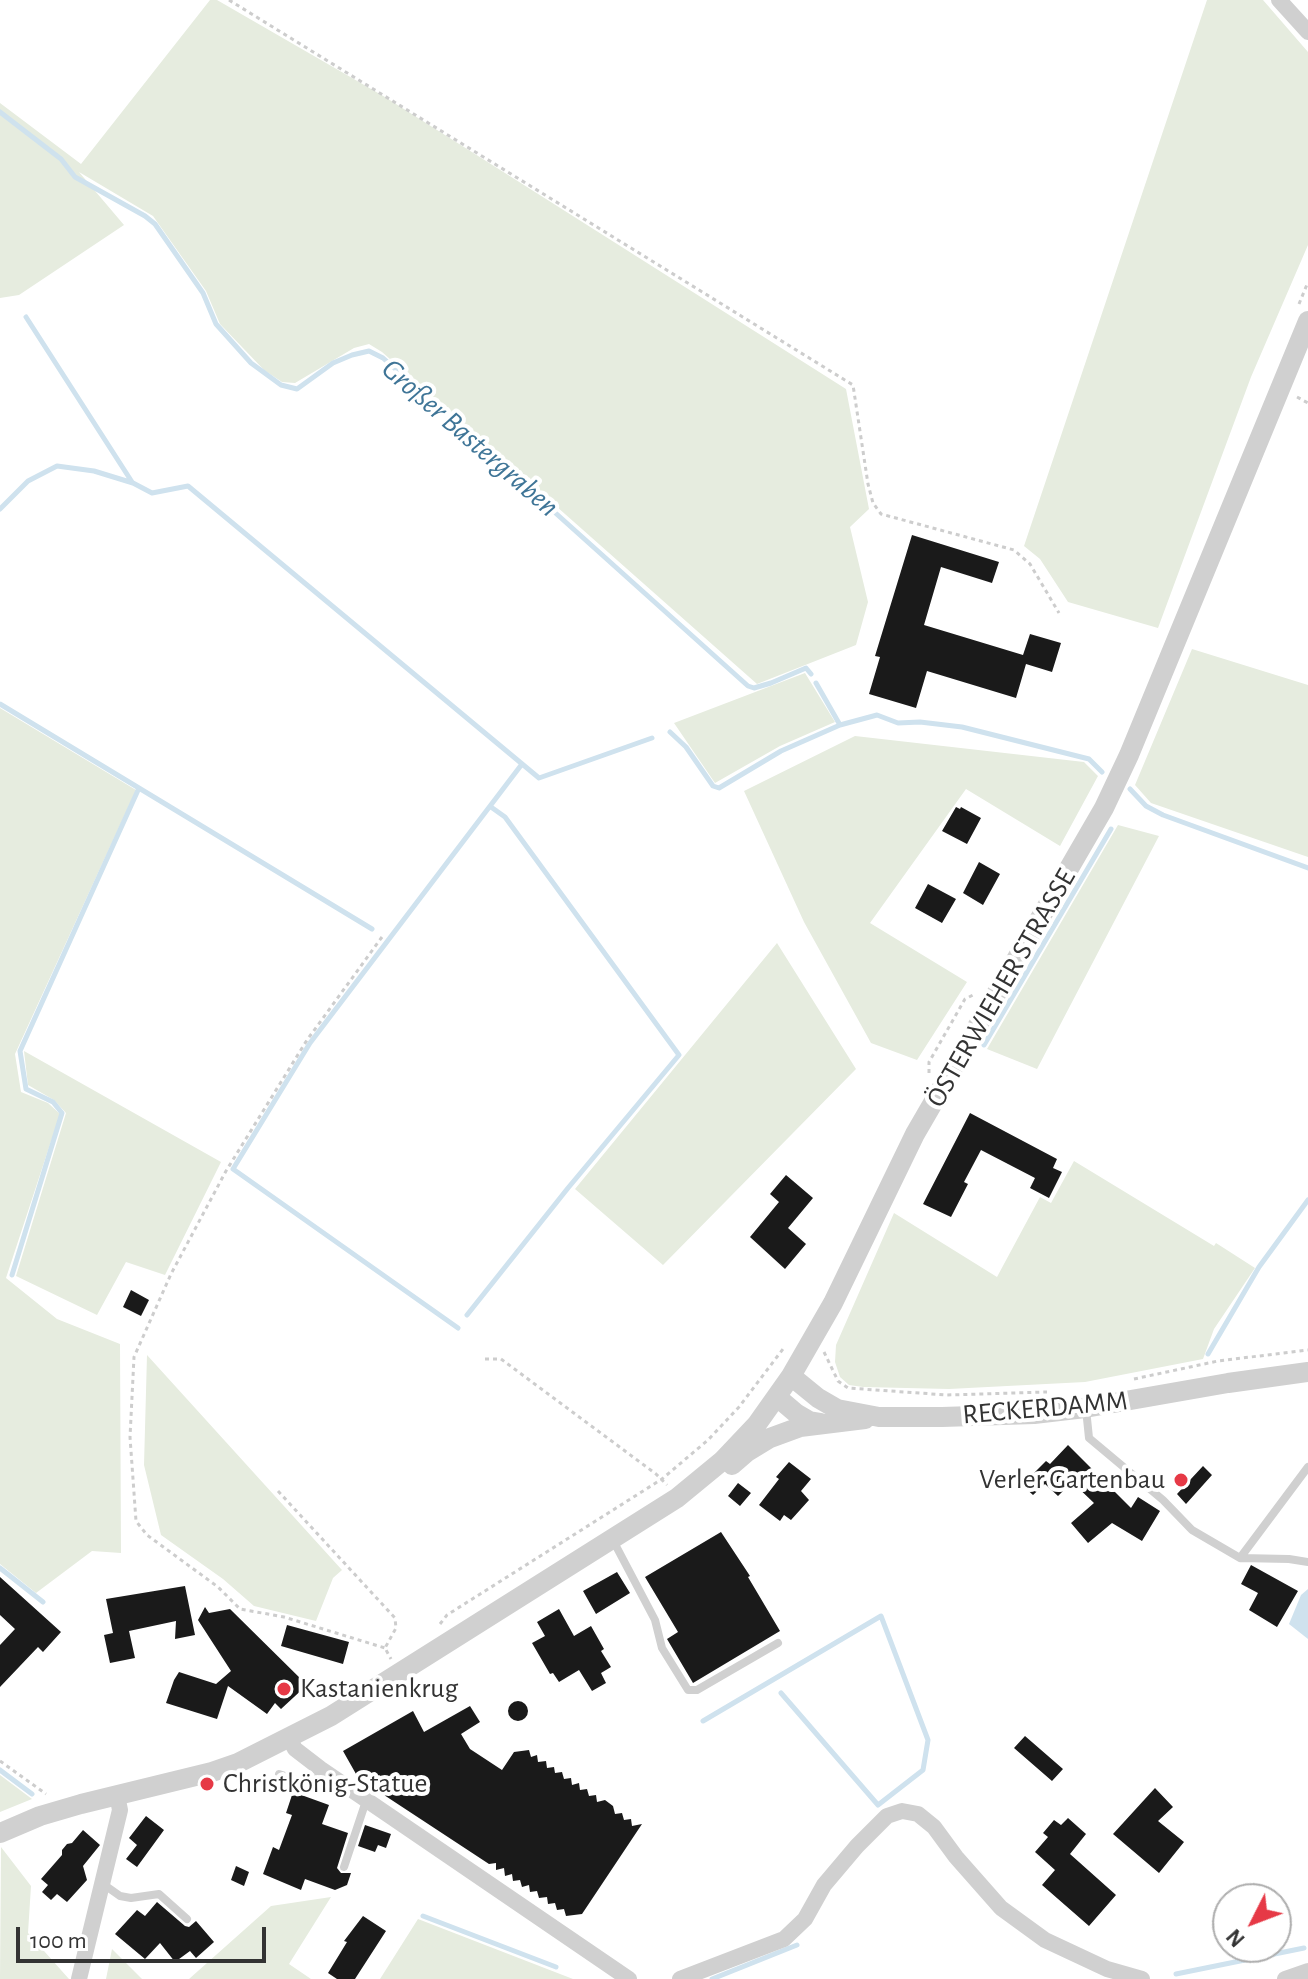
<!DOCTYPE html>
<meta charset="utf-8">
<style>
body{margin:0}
#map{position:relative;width:1308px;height:1979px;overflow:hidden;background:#fff;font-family:"Alegreya Sans",sans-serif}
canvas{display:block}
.north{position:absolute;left:1212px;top:1883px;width:80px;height:80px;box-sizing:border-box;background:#fff;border:2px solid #adadad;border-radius:50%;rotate:228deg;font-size:22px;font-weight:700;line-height:32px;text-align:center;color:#333}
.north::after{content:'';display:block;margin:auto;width:28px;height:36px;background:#e63946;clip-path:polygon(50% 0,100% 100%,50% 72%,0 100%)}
.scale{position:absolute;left:16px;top:1927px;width:250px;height:36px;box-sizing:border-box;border:4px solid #333;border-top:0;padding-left:10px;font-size:24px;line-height:28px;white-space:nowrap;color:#333;-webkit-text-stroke:6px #fff;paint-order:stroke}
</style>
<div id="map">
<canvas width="1308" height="1979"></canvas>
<div class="north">N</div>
<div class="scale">100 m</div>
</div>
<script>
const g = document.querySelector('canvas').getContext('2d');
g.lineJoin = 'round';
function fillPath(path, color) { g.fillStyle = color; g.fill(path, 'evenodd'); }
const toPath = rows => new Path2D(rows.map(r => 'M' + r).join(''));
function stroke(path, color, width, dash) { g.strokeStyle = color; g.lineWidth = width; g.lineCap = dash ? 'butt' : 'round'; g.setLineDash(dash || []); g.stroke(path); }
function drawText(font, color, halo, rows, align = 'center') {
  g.font = font + ' "Alegreya Sans",sans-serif'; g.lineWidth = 8; g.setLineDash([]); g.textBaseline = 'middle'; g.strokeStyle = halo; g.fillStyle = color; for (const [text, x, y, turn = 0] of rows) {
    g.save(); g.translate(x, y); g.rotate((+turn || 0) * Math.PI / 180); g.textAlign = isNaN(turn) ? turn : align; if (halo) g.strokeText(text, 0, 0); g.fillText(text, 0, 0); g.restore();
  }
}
const green = toPath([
 [210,0,217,0,385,97,846,389,869,509,850,527,868,602,856,645,757,684,382,352,369,344,354,348,295,383,282,382,264,370,220,324,206,291,153,216,79,172,124,225,19,295,0,298,0,103,81,164],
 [1207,0,1263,0,1308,52,1308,245,1251,377,1158,628,1068,602,1040,559,1024,546],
 [1192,649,1308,685,1308,857,1151,803,1135,785],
 [805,673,835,722,780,746,715,783,674,723],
 [0,708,136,790,15,1054,21,1092,48,1103,60,1114,6,1278,57,1319,120,1344,121,1553,92,1551,36,1593,0,1564],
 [855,736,1084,762,1098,776,1060,846,966,789,870,923,967,982,917,1060,871,1043,804,922,744,791],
 [1118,825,1159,836,1037,1069,987,1049],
 [777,943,856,1069,663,1265,575,1189],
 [24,1051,221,1162,165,1275,126,1262,97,1315,16,1276,66,1113,54,1100,28,1085],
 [1074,1161,1214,1246,1216,1243,1255,1268,1214,1329,1203,1359,1085,1382,949,1389,863,1387,849,1385,840,1377,835,1362,836,1345,894,1213,997,1277,1040,1197,1051,1203],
 [147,1355,342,1570,333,1578,316,1621,254,1606,223,1579,161,1535,144,1465],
 [0,1775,32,1799,0,1812],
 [1,1847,31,1886,28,1933,69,1979,0,1979],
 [331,1897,289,1964,311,1979,189,1979,271,1906],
 [418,1919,573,1979,380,1979],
 [112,1949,142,1979,106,1979]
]);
const water = toPath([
 [1308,1589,1308,1639,1289,1624,1301,1595]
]);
const stream = toPath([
 [0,112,61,159,75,177,145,216,155,224,203,293,216,324,251,363,281,385,297,389,333,363,352,355,369,351,383,358,748,686,754,688,771,683,806,668,811,674],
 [26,317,132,482],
 [0,509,28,481,57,466,94,471,133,483,152,493,188,486,539,778,652,738],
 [816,683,840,725,877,715,898,723,920,722,962,727,1089,759,1102,772],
 [0,704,372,929],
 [670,732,686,747,713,786,719,788,781,751,840,725],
 [1130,789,1146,806,1163,815,1308,868],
 [984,1045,1111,829],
 [12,1275,62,1113,53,1102,26,1089,20,1051,139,788],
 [467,1315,568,1188,679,1055,505,817,491,807],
 [458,1328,233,1169,310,1043,522,764],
 [1208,1354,1259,1267,1308,1200],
 [0,1568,43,1602],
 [703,1721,881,1616,928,1740,923,1770,878,1805,781,1693],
 [0,1770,32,1794],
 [423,1916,556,1967],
 [1176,1974,1304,1948],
 [712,1979,797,1945]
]);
const building = toPath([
 [912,535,999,562,992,583,941,567,924,625,1023,655,1030,634,1061,643,1052,672,1026,664,1016,698,927,671,916,708,869,694,880,657,875,656],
 [956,807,960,809,961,807,981,818,967,844,942,831],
 [979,862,1000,874,983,905,963,893],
 [928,884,956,899,942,923,915,908],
 [970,1113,1057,1159,1053,1168,1062,1172,1049,1198,1030,1188,1035,1178,981,1150,964,1182,968,1184,951,1217,923,1204],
 [786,1175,813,1198,788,1228,806,1244,785,1269,750,1237,779,1202,770,1194],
 [131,1290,149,1300,141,1316,123,1307],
 [1068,1445,1131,1508,1138,1497,1160,1511,1142,1541,1112,1523,1088,1543,1071,1523,1094,1503,1072,1482,1058,1496,1045,1484,1033,1495,1022,1485,1046,1461,1050,1464],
 [789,1462,811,1479,801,1491,809,1500,791,1520,784,1515,780,1521,759,1505,779,1479,776,1477],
 [1203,1466,1212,1475,1186,1504,1177,1494],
 [738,1483,751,1493,740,1506,728,1496],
 [721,1532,750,1576,748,1577,780,1631,693,1683,667,1639,678,1632,645,1577],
 [1251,1565,1298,1591,1277,1627,1249,1610,1258,1593,1241,1584],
 [617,1572,630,1593,596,1614,583,1591],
 [0,1577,61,1632,43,1652,38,1647,0,1687,0,1645,15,1629,0,1615],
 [185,1586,195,1635,175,1639,176,1621,129,1631,135,1658,110,1663,104,1635,113,1633,106,1599],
 [205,1607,209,1613,230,1609,307,1685,281,1709,275,1703,267,1714,228,1686,217,1719,166,1703,174,1680,179,1672,216,1684,231,1671,198,1620],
 [559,1609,574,1636,591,1626,604,1649,601,1651,611,1667,601,1673,606,1683,592,1691,579,1670,559,1682,553,1673,550,1674,532,1643,545,1636,537,1622],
 [287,1625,349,1642,343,1664,281,1646],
 '508 1711a10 10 0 1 1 20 0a10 10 0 1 1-20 0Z',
 [470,1706,480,1722,461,1734,470,1749,502,1770,514,1752,529,1750,531,1757,537,1755,538,1762,546,1761,547,1768,554,1767,555,1773,562,1772,564,1779,571,1778,572,1785,579,1783,580,1790,587,1789,589,1796,596,1795,597,1802,605,1800,613,1806,615,1814,622,1813,624,1820,631,1819,632,1826,642,1824,582,1914,566,1916,564,1909,557,1910,555,1903,548,1904,547,1897,539,1898,537,1891,530,1892,529,1885,522,1887,520,1880,513,1881,512,1874,505,1876,504,1868,496,1870,496,1863,489,1864,384,1795,356,1774,343,1751,413,1711,424,1732],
 [1025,1736,1063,1769,1052,1781,1014,1748],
 [1155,1788,1173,1807,1158,1821,1184,1842,1159,1873,1113,1834],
 [293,1792,329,1805,322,1824,348,1833,337,1868,341,1873,351,1873,347,1885,335,1890,305,1879,301,1890,263,1874,273,1847,279,1850,292,1815,286,1813],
 [146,1816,164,1830,137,1867,126,1859,137,1845,129,1838],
 [1068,1818,1086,1834,1070,1854,1116,1895,1089,1926,1042,1885,1055,1870,1035,1852,1048,1837,1043,1833,1054,1820,1061,1825],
 [365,1825,391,1834,386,1848,378,1845,375,1852,358,1846],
 [83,1830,100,1845,83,1866,87,1880,67,1902,57,1894,51,1900,42,1892,48,1885,41,1879,62,1855,62,1850,67,1844,72,1843],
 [236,1866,249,1872,244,1886,231,1880],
 [157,1902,185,1926,189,1927,196,1921,214,1942,196,1958,190,1951,175,1962,160,1943,145,1959,115,1934,137,1910,145,1916],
 [363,1916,386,1931,355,1979,337,1979,328,1973,347,1942,344,1941]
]);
const path = toPath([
 [229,0,853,385,868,484,873,503,881,514,1014,550,1030,564,1059,613],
 [1299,304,1308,282],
 [1297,397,1308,403],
 [382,937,307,1040,226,1171,171,1274,134,1357,130,1437,136,1521,147,1535,218,1587,240,1609,284,1617,385,1648],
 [929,1073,929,1062,965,999,973,995],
 [824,1352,838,1381,848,1388,947,1395,1047,1392],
 [485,1359,501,1359,656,1474,667,1485],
 [1134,1379,1218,1361,1308,1350],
 [278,1491,395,1618,396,1628,385,1648,391,1659],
 [440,1624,447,1615,662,1479,708,1440,739,1407,783,1349],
 [0,1761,46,1794]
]);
const service = toPath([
 [1086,1409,1089,1438,1163,1500,1192,1530,1240,1558,1289,1559,1308,1562],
 [616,1546,655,1620,662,1648,688,1690,697,1690,778,1643],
 [1240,1558,1308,1467],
 [279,1774,314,1785,321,1770],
 [344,1867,366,1801],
 [103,1884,120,1896,131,1898,159,1894,187,1919]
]);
const minor = toPath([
 [1279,0,1308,32],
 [289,1738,295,1749,321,1769,629,1979],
 [79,1979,120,1810,117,1795],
 [680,1979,784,1939,805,1919,824,1885,857,1846,887,1816,902,1811,918,1814,934,1827,956,1857,1001,1908,1045,1940,1107,1969,1142,1979],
 [1285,1979,1308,1971]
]);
const tertiary = toPath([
 [791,1376,818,1398,837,1409,879,1417,942,1417,1034,1414,1085,1408,1228,1383,1308,1372],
 [777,1397,797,1414,809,1421,821,1423],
 [732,1465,747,1452,770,1438,800,1427,865,1419],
 [0,1833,40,1816,81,1804,212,1772,238,1763,331,1716,677,1498,722,1461,757,1424,791,1376,833,1303,915,1134,1104,808,1129,755,1308,321]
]);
const markers = [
 [1181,1480,8,"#e63946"],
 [284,1689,8,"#e63946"],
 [207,1784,8,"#e63946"]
];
const streetNames = [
 ["ÖSTERWIEHER STRASSE",1001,988,-60],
 ["RECKERDAMM",1045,1408,-5]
];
const poiNames = [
 ["Verler Gartenbau",1165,1480,"right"],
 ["Kastanienkrug",300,1689],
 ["Christkönig-Statue",223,1784]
];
const waterNames = [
 ["Großer Bastergraben",470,438,41]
];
fillPath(green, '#e6ecdf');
fillPath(water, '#cfe2ee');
stroke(stream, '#cfe2ee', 5);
fillPath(building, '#1a1a1a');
stroke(path, '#cdcdcd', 3, [4, 4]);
stroke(service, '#d0d0d0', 8);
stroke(minor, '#d0d0d0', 16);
stroke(tertiary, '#d0d0d0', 20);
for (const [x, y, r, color] of markers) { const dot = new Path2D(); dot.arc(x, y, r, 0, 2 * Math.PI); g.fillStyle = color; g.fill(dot); stroke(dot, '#fff', 3); }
drawText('28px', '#333', '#fff', streetNames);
drawText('28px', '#333', '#fff', poiNames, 'left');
drawText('italic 30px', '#3f7597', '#fff', waterNames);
</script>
